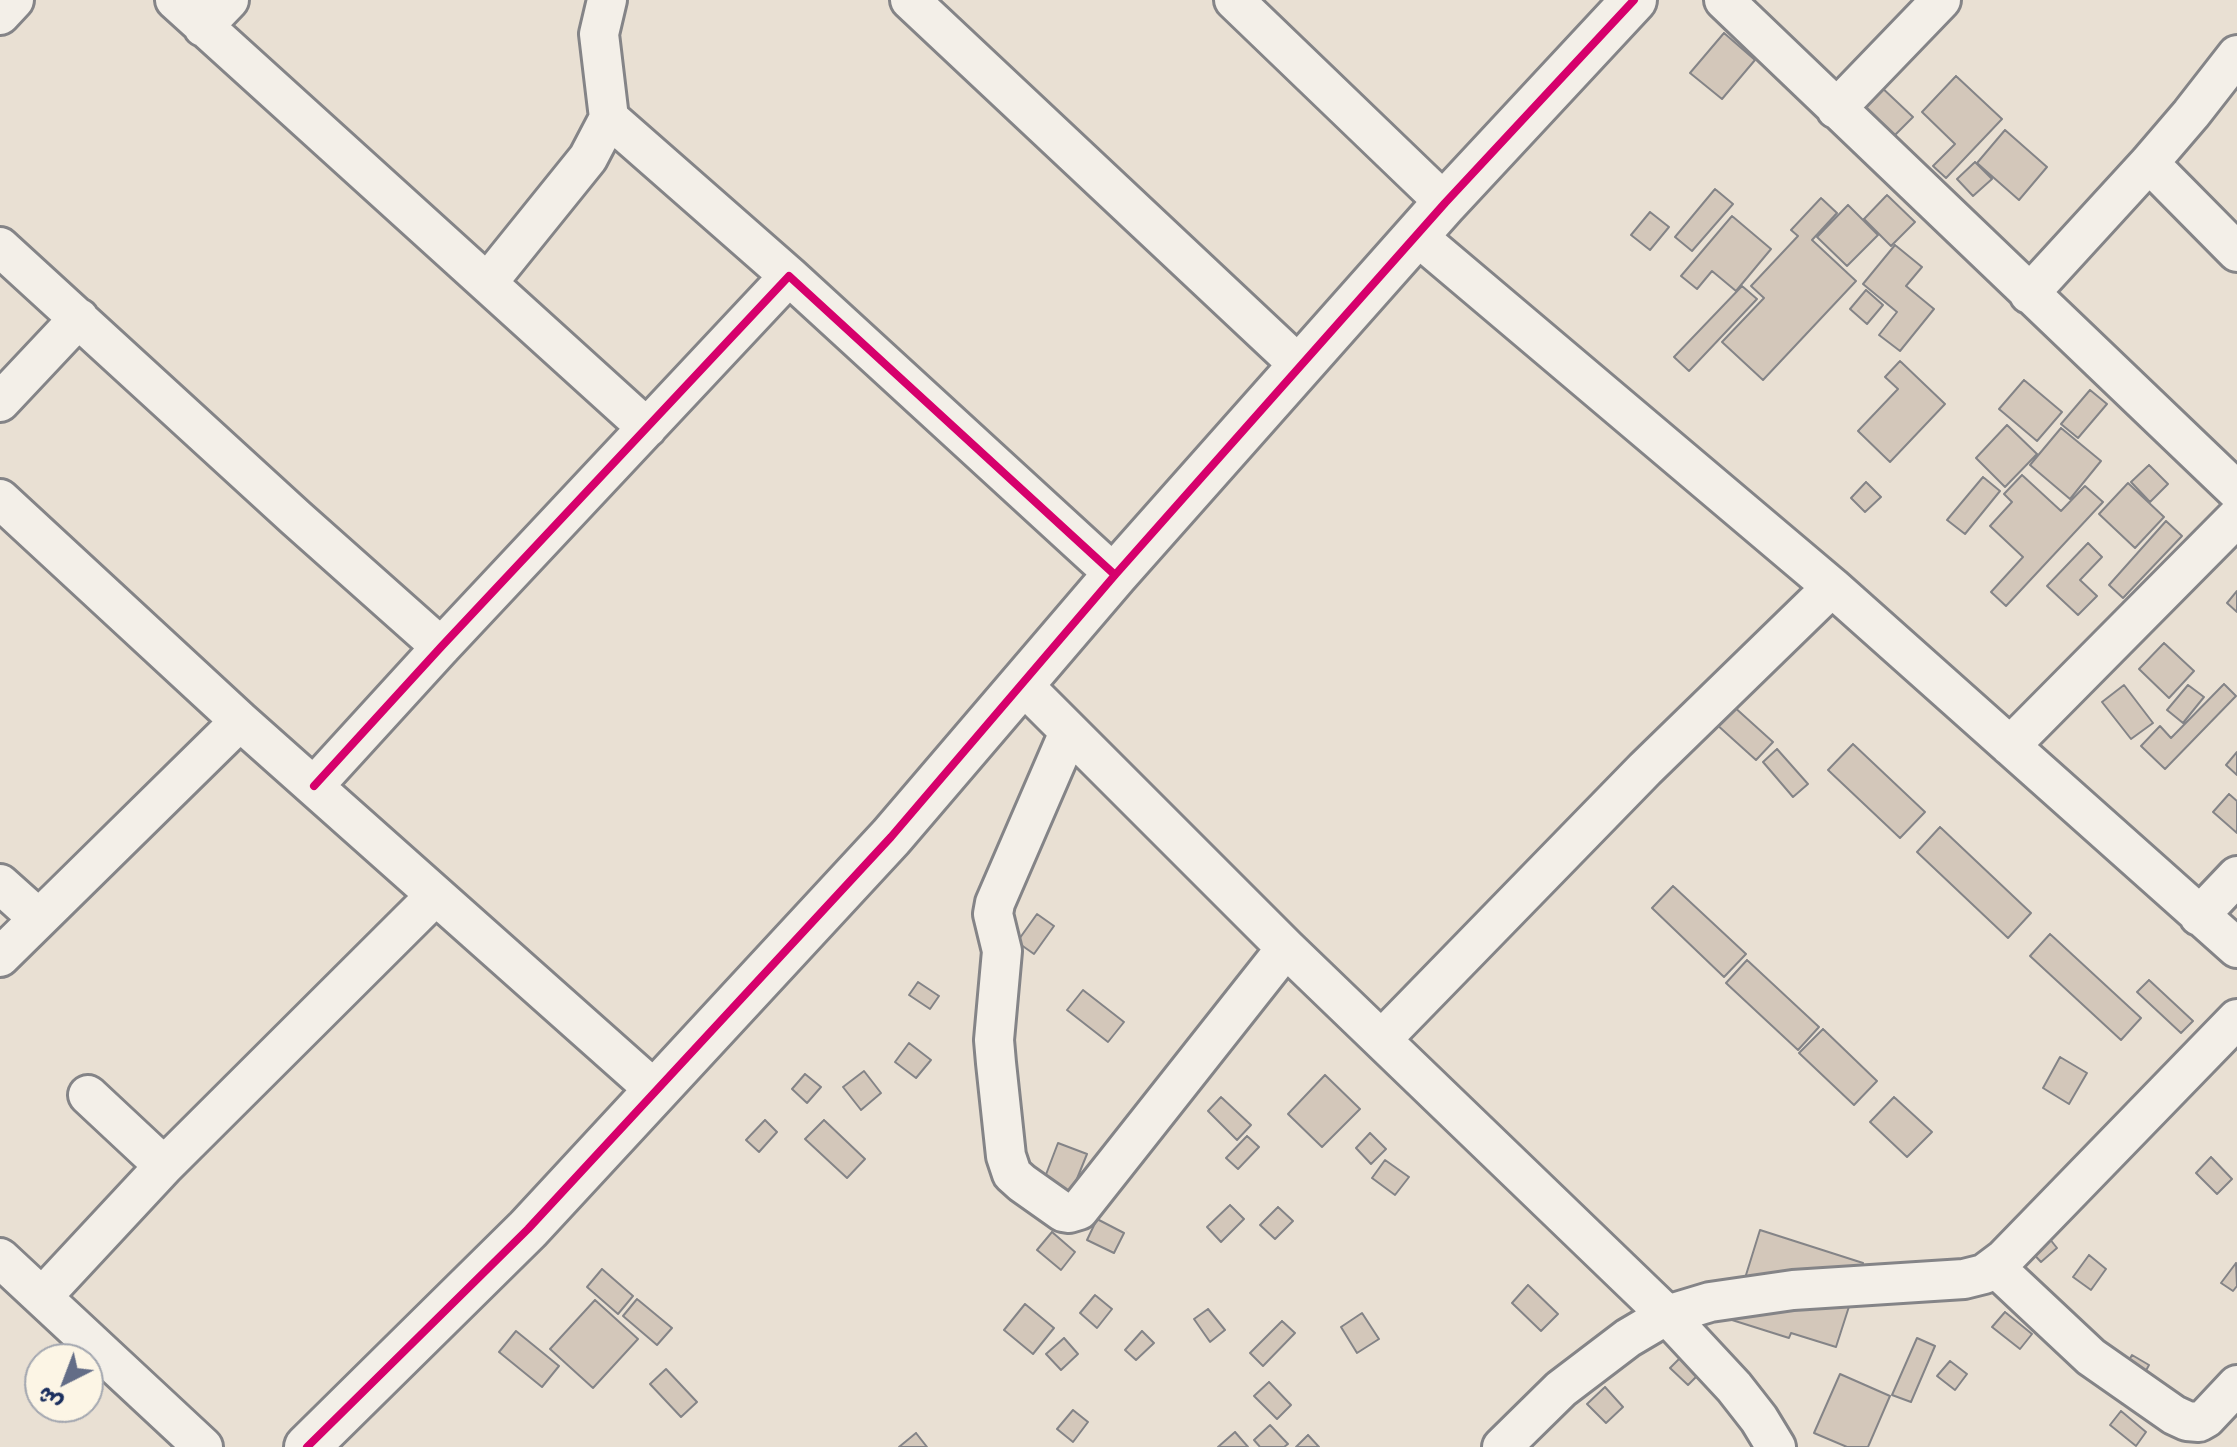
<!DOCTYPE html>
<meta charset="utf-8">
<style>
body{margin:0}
#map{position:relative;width:2237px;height:1447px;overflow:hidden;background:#e9e0d3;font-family:"Patrick Hand","Playpen Sans Arabic",sans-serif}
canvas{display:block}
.north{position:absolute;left:24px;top:1343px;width:80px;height:80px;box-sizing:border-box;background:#fcf5e5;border:2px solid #a2a6af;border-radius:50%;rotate:222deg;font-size:22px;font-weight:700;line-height:32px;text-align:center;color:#1b2f5e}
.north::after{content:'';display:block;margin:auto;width:28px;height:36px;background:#636d87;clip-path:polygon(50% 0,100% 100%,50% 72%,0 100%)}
</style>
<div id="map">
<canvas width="2237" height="1447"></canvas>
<div class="north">ش</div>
</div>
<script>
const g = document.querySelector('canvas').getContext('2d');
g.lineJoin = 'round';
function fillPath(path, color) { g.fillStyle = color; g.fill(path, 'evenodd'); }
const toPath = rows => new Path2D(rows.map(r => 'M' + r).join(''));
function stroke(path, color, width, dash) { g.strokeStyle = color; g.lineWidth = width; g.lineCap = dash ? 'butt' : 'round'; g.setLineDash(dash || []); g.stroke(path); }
const building = toPath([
 [1724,33,1755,60,1722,99,1690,73,1724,33],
 [1956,76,2002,119,1946,178,1933,166,1955,144,1922,112,1956,76],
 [1878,84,1913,117,1894,136,1860,104,1878,84],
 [2005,130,2047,167,2019,200,1977,163,2005,130],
 [1975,162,1992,179,1973,196,1957,179,1975,162],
 [1715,189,1733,204,1692,251,1675,237,1715,189],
 [1887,195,1915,222,1891,246,1864,219,1887,195],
 [1821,198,1837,213,1812,240,1856,281,1763,380,1722,342,1764,298,1751,286,1798,236,1791,230,1821,198],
 [1848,205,1878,235,1847,266,1817,237,1848,205],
 [1650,212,1669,227,1650,250,1631,235,1650,212],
 [1732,216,1771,249,1736,291,1712,271,1697,289,1681,276,1732,216],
 [1895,245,1922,267,1906,286,1934,309,1900,351,1879,335,1897,312,1863,284,1895,245],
 [1742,286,1757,299,1689,371,1674,357,1742,286],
 [1866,290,1883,305,1867,324,1850,309,1866,290],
 [1900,361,1945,404,1890,462,1858,431,1898,389,1885,377,1900,361],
 [2024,380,2062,412,2037,441,1999,409,2024,380],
 [2090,390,2107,404,2078,438,2061,424,2090,390],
 [2007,425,2037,454,2005,487,1976,458,2007,425],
 [2061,428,2101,461,2070,499,2030,465,2061,428],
 [2149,465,2168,484,2150,502,2131,482,2149,465],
 [2022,475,2061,511,2085,486,2103,502,2006,606,1991,592,2023,557,1990,526,2012,502,2004,494,2022,475],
 [1983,477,2000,491,1965,534,1947,520,1983,477],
 [1866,482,1881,497,1865,512,1851,498,1866,482],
 [2128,483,2164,517,2135,548,2099,514,2128,483],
 [2166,521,2182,536,2123,598,2109,585,2166,521],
 [2088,543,2102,557,2080,580,2097,596,2078,615,2047,586,2088,543],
 [2237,591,2237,612,2227,603,2237,591],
 [2164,643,2194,671,2169,698,2139,669,2164,643],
 [2224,684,2236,696,2165,769,2141,746,2160,726,2171,738,2224,684],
 [2124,685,2153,723,2131,739,2102,702,2124,685],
 [2188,685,2204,697,2183,723,2167,710,2188,685],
 [1732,705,1773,742,1756,760,1715,723,1732,705],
 [1853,744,1925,812,1900,838,1828,770,1853,744],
 [1777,749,1808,784,1793,797,1763,762,1777,749],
 [2237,752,2237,775,2226,765,2237,752],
 [2229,794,2237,801,2237,833,2213,812,2229,794],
 [1940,827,2031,913,2008,938,1917,852,1940,827],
 [1673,886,1746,954,1724,977,1652,908,1673,886],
 [1037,914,1054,926,1034,954,1017,942,1037,914],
 [2050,934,2141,1018,2121,1040,2030,956,2050,934],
 [1747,960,1819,1027,1798,1050,1726,983,1747,960],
 [2149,980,2193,1021,2181,1033,2137,992,2149,980],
 [918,982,939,996,930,1009,909,995,918,982],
 [1083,990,1124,1022,1108,1042,1067,1010,1083,990],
 [1823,1029,1877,1081,1854,1105,1799,1053,1823,1029],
 [909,1043,931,1060,916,1078,895,1062,909,1043],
 [2060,1057,2087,1073,2069,1104,2043,1088,2060,1057],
 [864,1071,881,1093,861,1110,843,1087,864,1071],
 [805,1074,821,1087,807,1103,792,1089,805,1074],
 [1325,1075,1360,1109,1322,1147,1288,1114,1325,1075],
 [1221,1097,1251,1125,1237,1140,1208,1111,1221,1097],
 [1894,1097,1932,1132,1907,1157,1870,1122,1894,1097],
 [765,1120,777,1132,759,1152,746,1140,765,1120],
 [824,1120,865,1159,847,1178,805,1139,824,1120],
 [1370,1133,1386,1149,1371,1164,1356,1148,1370,1133],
 [1247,1136,1259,1147,1238,1169,1226,1158,1247,1136],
 [1058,1143,1087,1154,1070,1196,1042,1185,1058,1143],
 [2211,1157,2232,1179,2217,1194,2196,1173,2211,1157],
 [1385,1160,1409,1177,1395,1195,1372,1178,1385,1160],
 [1230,1205,1244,1219,1221,1242,1207,1227,1230,1205],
 [1278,1207,1293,1221,1275,1239,1260,1225,1278,1207],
 [1097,1219,1124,1233,1114,1253,1087,1240,1097,1219],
 [1760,1230,1863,1263,1836,1347,1791,1333,1789,1338,1732,1320,1760,1230],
 [1052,1232,1075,1252,1061,1270,1037,1250,1052,1232],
 [2045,1233,2057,1248,2041,1262,2028,1248,2045,1233],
 [2089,1255,2106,1269,2091,1290,2073,1277,2089,1255],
 [2236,1263,2237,1286,2233,1291,2221,1283,2236,1263],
 [602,1269,633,1296,618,1314,587,1287,602,1269],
 [1528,1285,1558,1314,1541,1331,1512,1303,1528,1285],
 [1095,1295,1112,1309,1097,1328,1080,1313,1095,1295],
 [637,1299,672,1328,657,1345,623,1316,637,1299],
 [595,1300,638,1339,593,1388,550,1349,595,1300],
 [1025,1304,1054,1328,1033,1354,1004,1330,1025,1304],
 [1208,1309,1225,1330,1210,1342,1194,1319,1208,1309],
 [2005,1312,2032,1334,2020,1349,1992,1327,2005,1312],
 [1362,1313,1379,1339,1357,1353,1341,1327,1362,1313],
 [1282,1321,1295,1333,1263,1366,1250,1353,1282,1321],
 [516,1331,559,1366,542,1387,499,1352,516,1331],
 [1142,1331,1154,1343,1136,1360,1125,1350,1142,1331],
 [1064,1338,1078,1354,1061,1370,1046,1354,1064,1338],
 [1917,1338,1935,1346,1911,1402,1892,1395,1917,1338],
 [1696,1342,1714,1359,1688,1385,1670,1368,1696,1342],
 [2132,1355,2149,1365,2136,1389,2118,1379,2132,1355],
 [1950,1361,1967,1374,1955,1390,1937,1376,1950,1361],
 [666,1369,697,1402,681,1417,650,1384,666,1369],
 [1840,1374,1890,1396,1868,1447,1847,1447,1814,1433,1840,1374],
 [1269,1382,1291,1405,1277,1419,1254,1396,1269,1382],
 [1605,1387,1623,1407,1606,1423,1587,1404,1605,1387],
 [1073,1410,1088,1422,1073,1442,1057,1429,1073,1410],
 [2121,1411,2146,1432,2136,1446,2110,1425,2121,1411],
 [1270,1425,1288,1444,1284,1447,1260,1447,1254,1440,1270,1425],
 [1235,1432,1248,1447,1218,1447,1235,1432],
 [916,1433,927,1447,899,1447,916,1433],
 [1308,1435,1319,1447,1296,1447,1308,1435]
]);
const street = toPath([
 [175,0,647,428],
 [607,0,599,34,609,118,789,276],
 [910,0,1301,367],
 [1234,0,1445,203],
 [1724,0,2237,491],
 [0,15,14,0],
 [203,27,229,0],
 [1836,109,1941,0],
 [2149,163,2237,252],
 [1417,236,1832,587,2237,948],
 [0,247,296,518,441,647],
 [488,282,588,158,609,118],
 [2029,294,2149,163,2191,114,2237,55],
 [0,402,79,318],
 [0,499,240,721,657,1092],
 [1022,684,1286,948,1667,1315,1734,1387,1759,1419,1776,1447],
 [1069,732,995,903,993,914,1002,951,994,1040,996,1063,1006,1156,1012,1174,1022,1183,1063,1212,1069,1213,1079,1210,1286,948],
 [2010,746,2237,517],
 [314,786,441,647,789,276,1115,575],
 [0,884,38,918],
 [2199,916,2237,876],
 [0,957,240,721],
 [1382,1039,1645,769,1832,587],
 [88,1095,164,1166],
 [0,1258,203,1447],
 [1995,1267,2091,1357,2174,1415,2187,1421,2199,1422,2206,1418,2237,1385],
 [42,1297,164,1166,435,896],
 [1502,1447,1561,1389,1628,1338,1667,1315,1710,1302,1793,1290,1964,1279,1984,1274,2004,1259,2237,1019]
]);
const secondary = toPath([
 [307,1447,528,1229,891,837,1115,575,1445,203,1634,0]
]);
const cycleway = toPath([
 [314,786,441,647,789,276,1115,575],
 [307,1447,528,1229,891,837,1115,575,1445,203,1634,0]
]);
fillPath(building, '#d3c7ba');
stroke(building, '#848487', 2);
stroke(street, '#848487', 44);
stroke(secondary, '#848487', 50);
stroke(street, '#f3efe8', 38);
stroke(secondary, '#f3efe8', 44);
stroke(cycleway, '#d6006c', 8);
</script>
